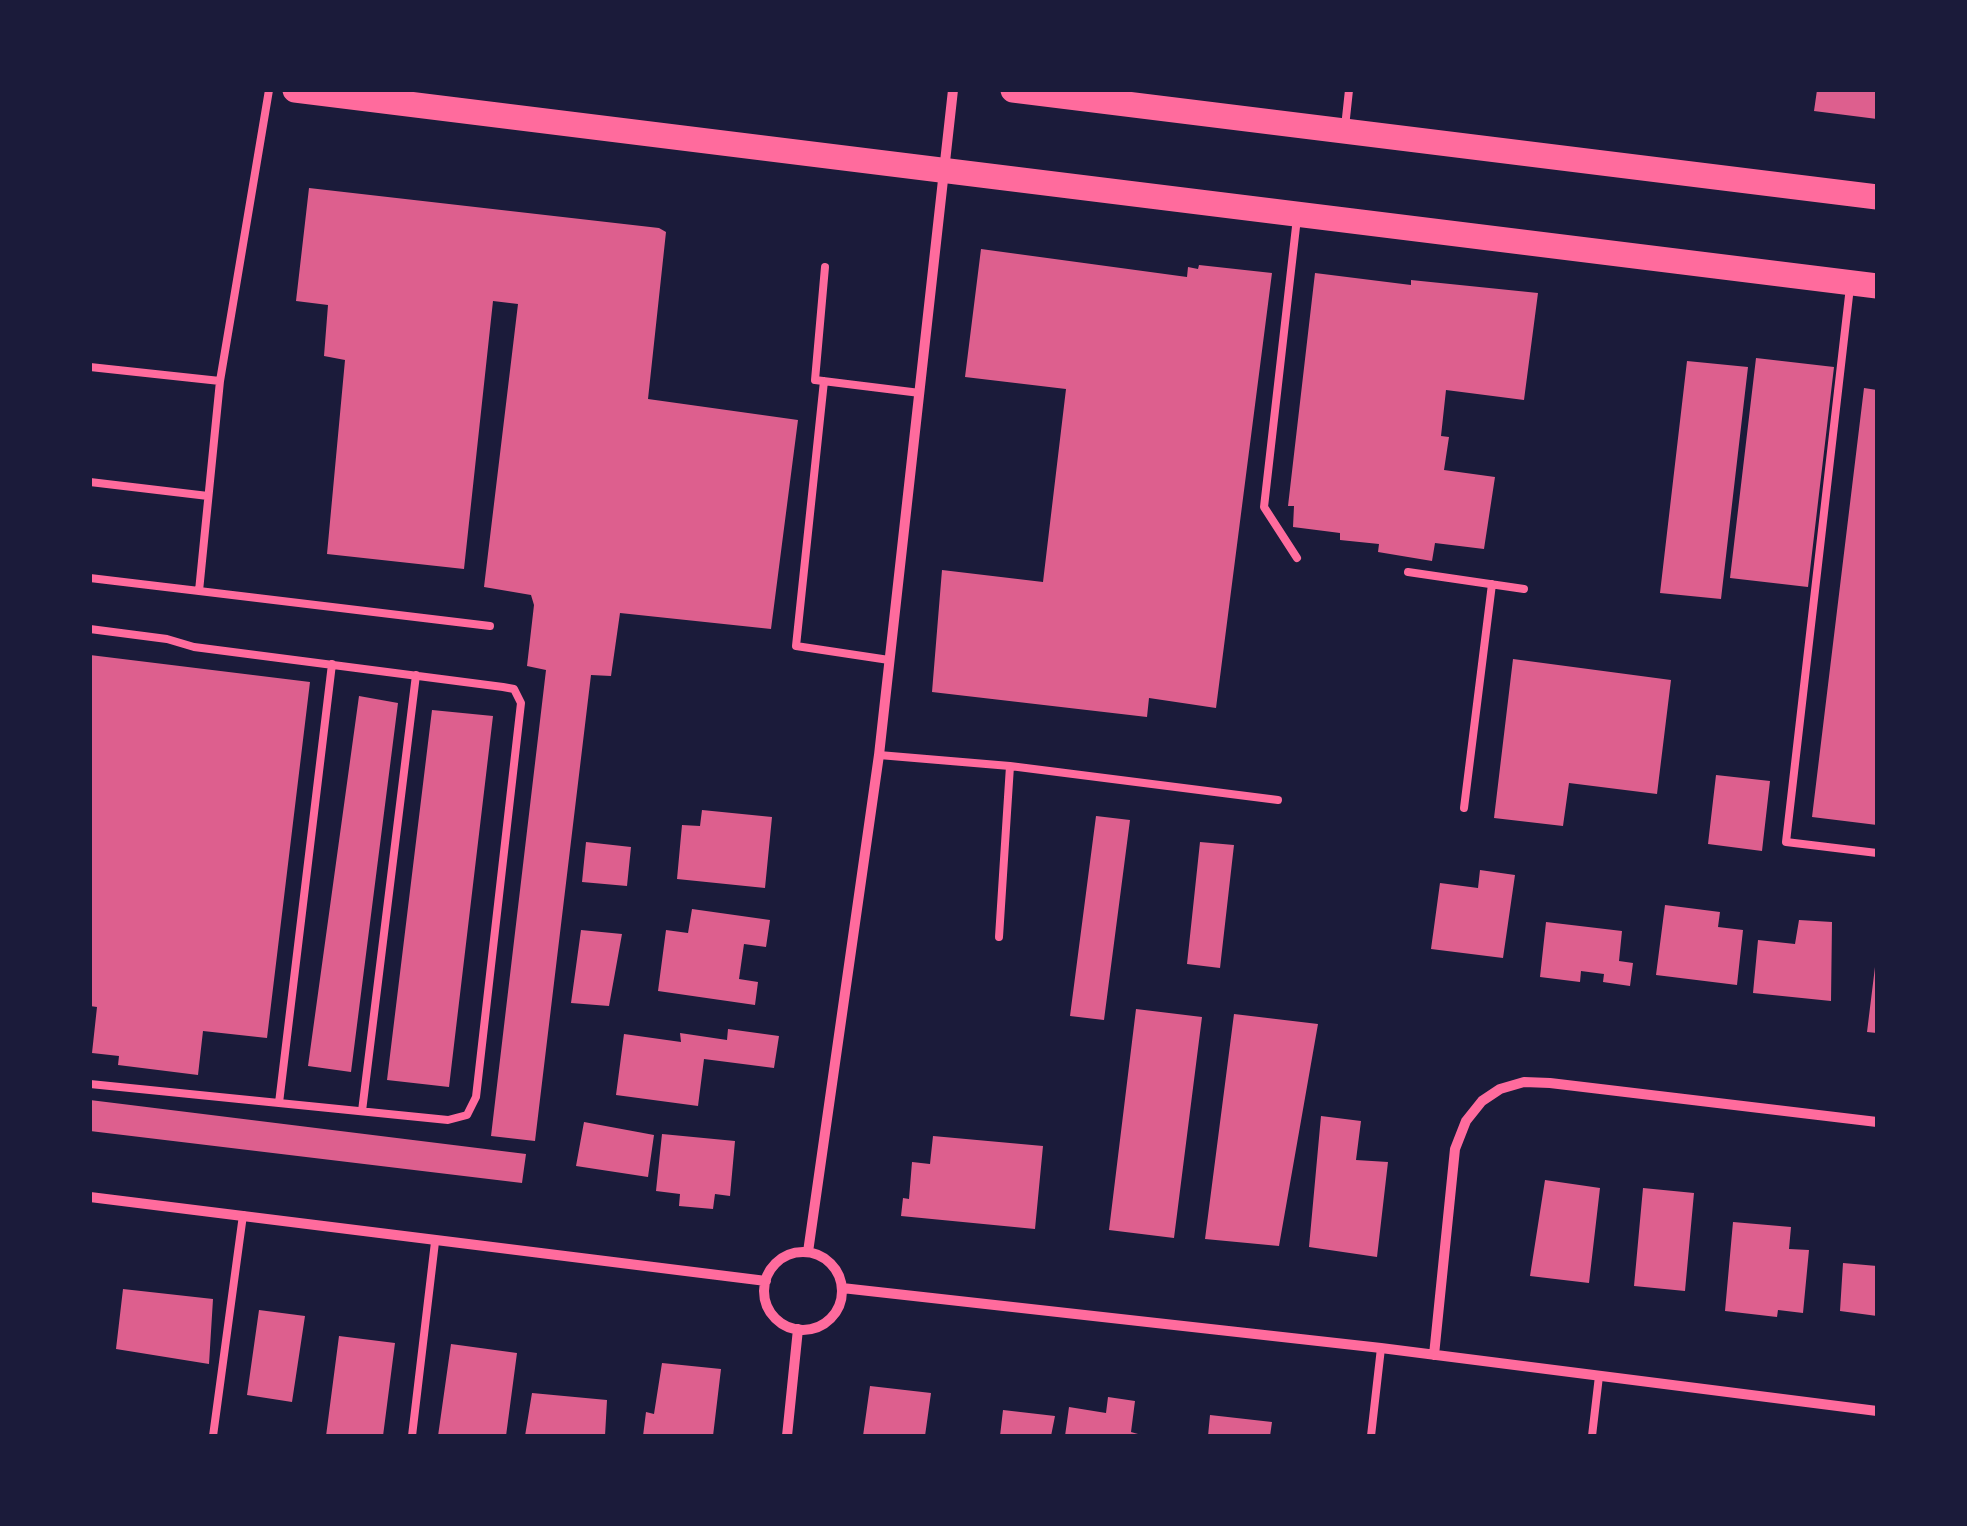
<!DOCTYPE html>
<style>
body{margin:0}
#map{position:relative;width:1967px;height:1526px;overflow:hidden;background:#1b1b3a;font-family:Raleway,sans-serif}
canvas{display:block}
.frame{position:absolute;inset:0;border:92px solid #1b1b3a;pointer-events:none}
</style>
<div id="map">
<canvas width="1967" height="1526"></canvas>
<div class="frame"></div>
</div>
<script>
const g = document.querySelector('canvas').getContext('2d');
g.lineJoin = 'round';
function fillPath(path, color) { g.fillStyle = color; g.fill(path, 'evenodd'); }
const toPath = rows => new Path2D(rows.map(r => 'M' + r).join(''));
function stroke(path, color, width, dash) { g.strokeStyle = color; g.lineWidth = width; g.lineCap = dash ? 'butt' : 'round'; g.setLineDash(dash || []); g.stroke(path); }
const building = toPath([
 [1817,90,1877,90,1877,119,1814,111],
 [309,188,659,228,666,232,648,399,798,420,771,629,620,613,611,676,591,675,535,1141,491,1136,546,670,527,666,534,605,531,595,484,587,518,304,493,301,464,569,327,554,345,360,324,356,328,305,296,301],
 [981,249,1187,277,1188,267,1198,269,1199,265,1272,273,1216,708,1149,698,1147,717,932,692,942,570,1043,582,1066,389,965,377],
 [1315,273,1411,285,1411,280,1538,293,1524,400,1446,390,1441,436,1449,437,1444,470,1495,477,1484,549,1435,543,1432,561,1378,552,1379,544,1340,540,1340,533,1293,527,1294,506,1288,506],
 [1756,358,1834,367,1808,587,1730,578],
 [1687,361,1748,367,1721,599,1660,593],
 [1864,388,1877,390,1877,825,1812,817],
 [90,655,310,682,267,1038,203,1031,198,1075,118,1065,119,1056,92,1053,97,1007,90,1006],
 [1513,659,1671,680,1657,794,1569,783,1563,826,1494,818],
 [359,696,398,703,351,1072,308,1066],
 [432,710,493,716,449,1087,387,1080],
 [1716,775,1770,781,1762,851,1708,844],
 [702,810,772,817,765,888,677,879,682,825,700,826],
 [1096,816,1130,820,1104,1020,1070,1016],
 [586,842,631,847,627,886,582,882],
 [1200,842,1234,845,1220,968,1187,964],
 [1480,870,1515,875,1503,958,1431,949,1440,883,1478,888],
 [1665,905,1720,912,1718,927,1743,930,1737,985,1656,975],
 [692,909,770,920,766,947,744,944,739,979,758,982,755,1005,658,991,666,930,688,933],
 [1799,920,1832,922,1831,1001,1753,993,1758,940,1795,944],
 [1546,922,1622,931,1619,961,1633,963,1630,986,1603,982,1604,974,1581,971,1580,982,1540,977],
 [581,930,622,934,609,1006,571,1003],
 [1875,967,1877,968,1877,1033,1867,1032],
 [1136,1009,1202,1017,1174,1238,1109,1230],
 [1234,1014,1318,1024,1279,1246,1205,1239],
 [728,1029,779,1036,774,1068,704,1059,698,1106,616,1095,624,1034,681,1042,680,1033,727,1040],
 [90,1100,526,1154,522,1183,90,1131],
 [1321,1116,1361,1121,1356,1160,1388,1162,1377,1257,1309,1247],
 [584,1122,654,1135,648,1177,576,1166],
 [662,1134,735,1141,730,1196,715,1194,713,1209,679,1206,680,1194,656,1191],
 [933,1136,1043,1146,1035,1229,901,1216,903,1198,909,1199,912,1162,930,1164],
 [1545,1180,1600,1188,1589,1283,1530,1276],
 [1643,1188,1694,1193,1685,1291,1634,1286],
 [1733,1222,1791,1227,1789,1249,1809,1250,1803,1313,1778,1310,1777,1317,1725,1311],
 [1843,1263,1877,1266,1877,1316,1840,1311],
 [123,1289,213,1299,209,1364,116,1349],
 [259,1310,305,1316,292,1402,247,1395],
 [339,1336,395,1343,383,1436,326,1436],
 [451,1344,517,1353,506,1436,438,1436],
 [662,1363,721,1369,713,1436,643,1436,646,1412,654,1414],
 [870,1386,931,1393,925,1436,863,1436],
 [532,1393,607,1400,605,1436,525,1436],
 [1108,1397,1135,1401,1131,1432,1145,1436,1065,1436,1069,1407,1106,1413],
 [1003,1410,1055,1416,1051,1436,1000,1436],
 [1210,1415,1272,1422,1270,1436,1208,1436]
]);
const service = toPath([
 [1345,127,1349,90],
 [1297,218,1264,507,1297,558],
 [825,267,815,380,920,393],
 [1850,287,1786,842,1877,853],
 [90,367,220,381,199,591,90,578],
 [220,381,269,90],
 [824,381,796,646,889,660],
 [90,482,208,496],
 [1408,572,1524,589],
 [199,591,490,626],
 [90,629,167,639,194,647,503,687,514,689,521,703,476,1097,467,1115,448,1120,90,1084],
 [879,755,1010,766,999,937],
 [1010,766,1278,800],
 [1464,808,1492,584],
 [279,1103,332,664],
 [362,1111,416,675],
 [213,1436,243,1215],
 [412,1436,435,1242],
 [1371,1436,1381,1348],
 [1592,1436,1599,1376]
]);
const minor = toPath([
 [90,1197,766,1281],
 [808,1252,879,755,953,90],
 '764 1291a39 39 0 1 1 78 0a39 39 0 1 1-78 0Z',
 [842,1288,1381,1348,1877,1411],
 [1434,1355,1455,1149,1466,1121,1482,1101,1500,1089,1524,1082,1550,1083,1877,1122],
 [787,1436,798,1329]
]);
const primary = toPath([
 [295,90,1877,286],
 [1013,90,1877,197]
]);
fillPath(building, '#dd5f8e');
stroke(service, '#ff6b9d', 8);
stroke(minor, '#ff6b9d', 10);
stroke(primary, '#ff6b9d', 25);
</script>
